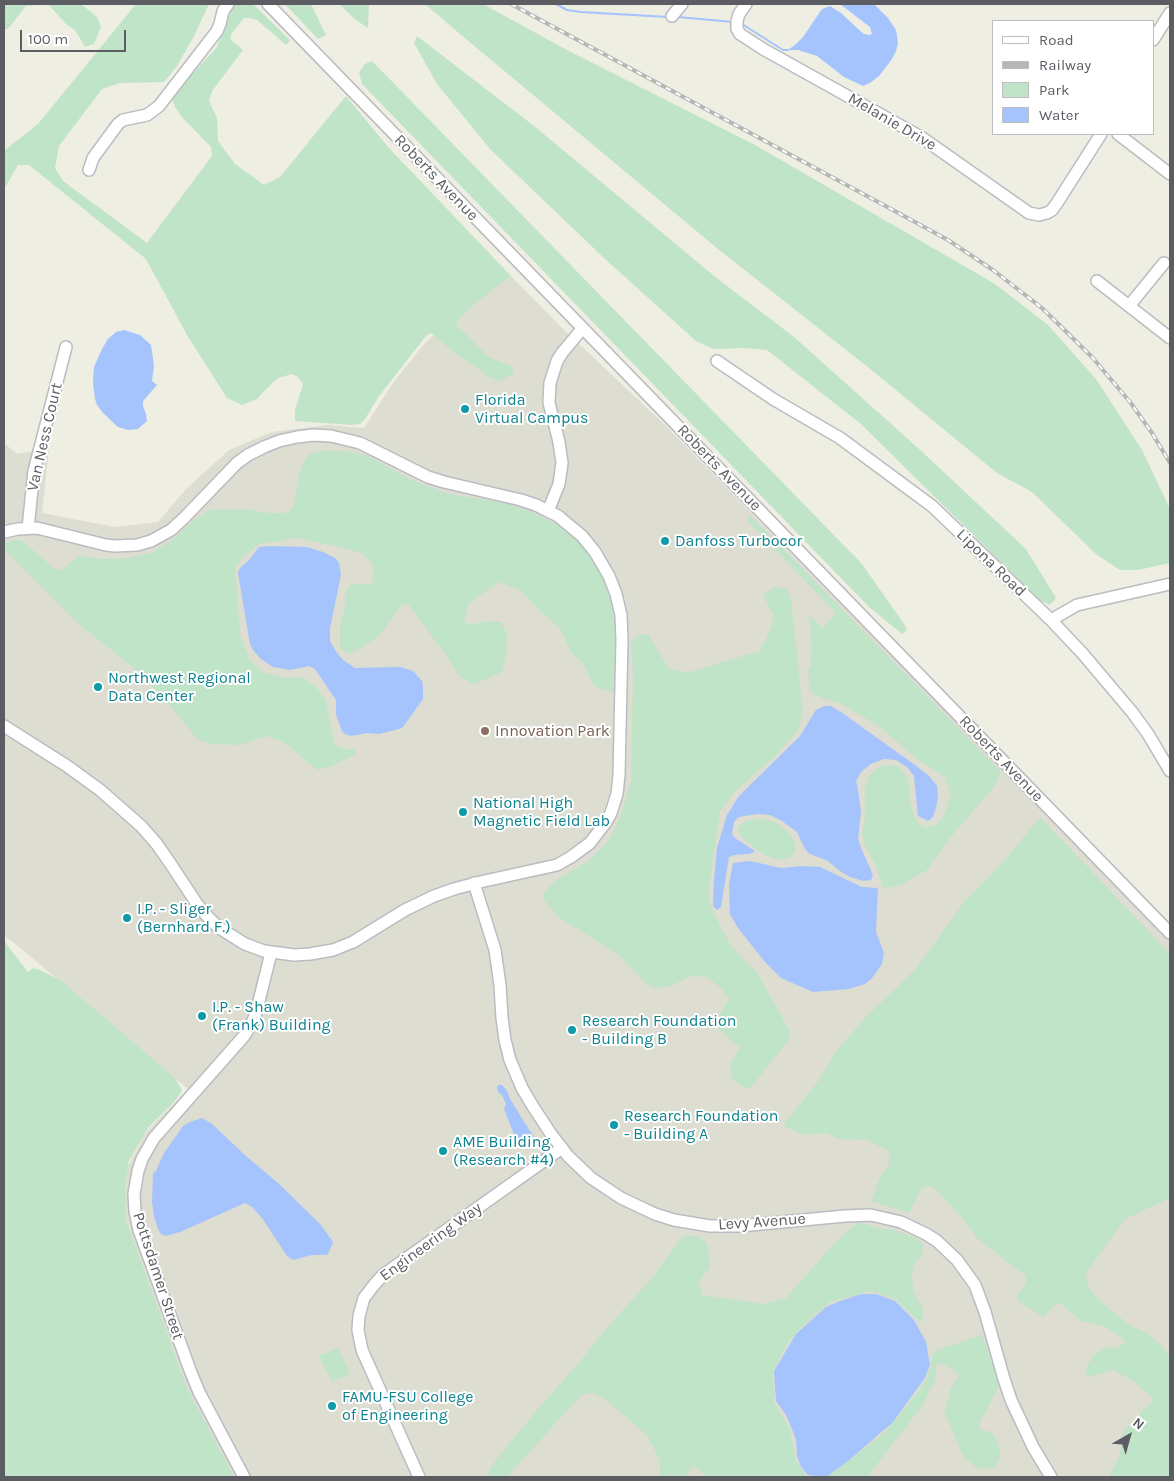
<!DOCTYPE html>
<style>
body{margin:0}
#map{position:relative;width:1174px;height:1481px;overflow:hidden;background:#eeeee3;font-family:Karla,sans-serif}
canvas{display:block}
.frame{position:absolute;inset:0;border:5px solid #5b5d63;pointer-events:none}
.legend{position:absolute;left:992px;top:20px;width:162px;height:115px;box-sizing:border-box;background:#fff;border:1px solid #bdbec1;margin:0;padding:6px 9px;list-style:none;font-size:15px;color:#5b5d63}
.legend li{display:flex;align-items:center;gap:10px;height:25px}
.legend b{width:25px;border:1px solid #bdbec1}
.north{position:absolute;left:1104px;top:1411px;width:50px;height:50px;-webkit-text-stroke:4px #fff;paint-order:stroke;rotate:38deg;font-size:14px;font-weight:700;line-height:20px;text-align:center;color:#5b5d63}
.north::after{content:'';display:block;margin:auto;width:18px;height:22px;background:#5b5d63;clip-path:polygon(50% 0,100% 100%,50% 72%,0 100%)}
.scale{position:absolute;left:20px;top:30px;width:106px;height:22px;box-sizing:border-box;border:2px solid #5b5d63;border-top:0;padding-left:6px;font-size:15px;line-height:18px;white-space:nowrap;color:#5b5d63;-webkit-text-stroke:4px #fff;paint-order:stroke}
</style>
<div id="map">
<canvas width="1174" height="1481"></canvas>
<div class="frame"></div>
<ul class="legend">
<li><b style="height:6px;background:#fff"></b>Road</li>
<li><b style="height:6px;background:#b6b6b7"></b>Railway</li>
<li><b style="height:14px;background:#c0e4c8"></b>Park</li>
<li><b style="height:14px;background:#a5c3fc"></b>Water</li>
</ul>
<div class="north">N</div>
<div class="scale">100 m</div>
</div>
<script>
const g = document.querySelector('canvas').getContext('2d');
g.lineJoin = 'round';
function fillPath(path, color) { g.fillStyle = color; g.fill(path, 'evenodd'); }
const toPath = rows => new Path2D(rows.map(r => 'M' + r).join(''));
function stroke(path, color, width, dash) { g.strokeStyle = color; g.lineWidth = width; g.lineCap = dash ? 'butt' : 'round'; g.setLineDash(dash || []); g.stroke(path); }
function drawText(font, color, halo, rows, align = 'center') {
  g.font = font + ' Karla,sans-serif'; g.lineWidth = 4; g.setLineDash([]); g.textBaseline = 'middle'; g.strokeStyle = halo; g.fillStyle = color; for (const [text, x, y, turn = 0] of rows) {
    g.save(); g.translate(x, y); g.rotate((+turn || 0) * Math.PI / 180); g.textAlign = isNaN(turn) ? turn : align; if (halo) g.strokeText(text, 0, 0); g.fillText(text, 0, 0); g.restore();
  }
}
const education = toPath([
 [511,276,560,326,665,425,1170,940,1170,1477,229,1477,230,1470,187,1388,126,1220,125,1203,126,1178,129,1165,146,1132,188,1089,24,951,4,935,4,443,17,454,49,448,42,513,115,527,158,522,187,488,229,450,272,432,329,425,364,428,393,383,425,343,444,326]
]);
const green = toPath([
 [4,4,81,4,97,17,101,27,94,44,85,47,75,30,66,24,48,4,26,6,8,29,4,29],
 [136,4,209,4,194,36,177,66,164,82,120,83,102,89,59,146,55,168,63,181,147,243,212,156,211,147,182,117,175,107,172,98,185,80,195,71,217,47,232,8,235,4,253,4,290,40,287,44,285,44,257,20,249,18,244,18,231,34,231,40,243,50,212,91,209,101,217,118,218,141,235,164,264,185,280,177,346,96,388,147,511,276,473,305,455,323,488,357,511,366,514,375,507,377,500,381,491,378,455,353,431,333,426,336,379,396,365,419,360,424,352,425,295,421,295,410,303,384,298,377,292,374,278,378,266,389,257,399,242,405,227,398,187,335,146,259,29,165,18,165,4,189,4,149,5,150,38,124],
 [285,4,311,4,326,35,318,39],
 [339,4,369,4,368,28,356,20],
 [425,4,483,4,565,49,755,145,995,284,1048,325,1096,379,1142,450,1170,509,1170,563,1138,570,1120,570,1097,555,1032,492,997,473,869,368,718,249,460,34],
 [417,36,534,126,714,276,794,337,918,448,1026,549,1056,598,1050,605,1038,599,861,424,767,350,744,348,713,349,696,341,604,258,491,150,437,84,414,43],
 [372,61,862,564,904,624,907,630,902,634,869,607,362,84,359,72,365,64],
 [322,451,342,451,366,455,411,480,449,494,500,502,533,512,560,526,588,551,605,580,615,616,616,689,611,692,594,686,583,663,572,654,560,628,540,611,521,591,499,582,468,604,464,620,469,625,488,621,501,622,507,634,506,654,502,672,474,684,460,677,446,655,408,604,402,604,381,634,363,647,349,654,340,648,340,624,345,608,345,592,352,584,371,584,374,575,372,563,362,553,340,547,298,538,259,544,244,556,235,567,240,635,249,659,263,672,285,678,301,677,316,687,326,701,334,744,344,749,355,749,355,755,329,767,318,770,307,762,298,753,283,742,266,736,241,745,211,744,198,740,179,716,141,674,78,623,6,551,5,543,14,540,23,541,53,568,62,570,79,556,102,559,128,558,151,553,172,540,197,518,210,510,247,509,268,513,286,513,293,508,301,468,309,454],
 [751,516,1000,771,1000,775,993,788,949,839,927,870,902,884,884,889,873,859,865,846,862,834,865,818,865,788,868,778,874,770,881,766,888,765,899,767,906,775,909,784,910,802,914,817,920,825,926,828,934,826,942,819,951,796,945,777,912,755,885,731,862,716,840,703,821,698,810,691,808,670,811,665,812,646,811,629,809,615,822,628,836,613,746,519],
 [775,587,787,589,791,598,803,712,798,731,773,758,734,792,720,811,708,896,715,916,731,946,757,973,788,1028,790,1034,788,1041,751,1087,745,1088,733,1080,730,1072,732,1061,740,1048,719,1029,718,1018,729,999,719,986,706,977,695,975,667,987,655,988,648,985,620,956,557,916,544,900,544,892,556,880,588,861,609,841,622,812,631,782,633,676,631,642,639,634,649,635,668,668,686,673,760,651,772,626,773,614,763,595],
 [1041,818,1170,954,1170,1198,1125,1219,1086,1273,1088,1287,1101,1302,1131,1326,1145,1332,1160,1344,1170,1358,1170,1477,1109,1477,1119,1457,1123,1432,1154,1399,1132,1380,1113,1370,1088,1377,1085,1369,1094,1355,1106,1347,1118,1348,1125,1342,1121,1337,1104,1326,1081,1321,1059,1302,1043,1317,1018,1301,1017,1295,1026,1283,1026,1276,977,1238,960,1215,932,1186,922,1187,909,1213,871,1201,879,1179,889,1164,889,1151,866,1140,839,1139,826,1133,805,1135,783,1126,819,1080,835,1053,866,1017,916,969,964,902,1005,860,1035,823],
 [762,819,777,823,787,831,795,841,796,850,791,857,782,860,774,859,757,850,740,835,738,828,743,823,748,820],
 [4,941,28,972,33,968,40,970,60,980,175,1078,182,1090,180,1094,174,1102,148,1128,128,1163,129,1165,126,1178,125,1203,126,1220,187,1388,234,1477,4,1477],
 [860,1222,876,1228,894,1230,913,1237,924,1245,922,1254,914,1265,912,1274,913,1291,923,1309,923,1320,918,1321,895,1299,871,1291,830,1302,799,1329,787,1344,773,1371,774,1402,790,1429,796,1462,807,1477,707,1477,694,1466,688,1472,688,1477,660,1477,660,1460,646,1434,606,1400,593,1393,581,1395,507,1477,486,1477,495,1461,538,1409,579,1363,605,1330,653,1277,683,1236,699,1236,707,1243,710,1267,699,1282,702,1295,764,1304,786,1298,836,1242,851,1228],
 [982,1335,1000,1384,980,1422,980,1430,992,1432,999,1445,1000,1457,995,1468,979,1469,964,1458,945,1414,950,1391,959,1374,941,1363,936,1366,935,1380,922,1406,867,1477,828,1477,883,1434,908,1405,925,1382,931,1368,933,1354,937,1350],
 [338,1348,350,1374,332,1382,319,1356]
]);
const water = toPath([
 [840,4,874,4,888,18,896,30,898,43,896,51,892,59,879,76,870,83,863,86,844,77,817,56,798,50,788,50,796,44,803,37,822,9,830,6,841,13,858,29,864,34,869,35,872,34,870,27],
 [124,330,140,335,151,345,154,366,152,381,157,385,143,401,143,406,146,414,147,421,138,429,128,430,118,427,103,413,97,405,95,399,93,383,94,367,102,349,108,339,116,332],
 [269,546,307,547,323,552,335,558,339,563,341,575,330,628,330,641,335,650,343,660,355,668,400,667,413,671,422,681,423,687,423,699,403,727,399,729,379,734,367,733,351,736,345,734,342,731,336,715,336,700,315,669,309,666,290,670,273,667,261,659,253,650,250,644,238,573,240,568,249,560,259,547],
 [825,706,831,706,841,712,915,765,930,777,937,786,938,796,936,808,933,817,928,821,918,816,914,776,908,768,896,760,884,759,871,764,861,772,856,781,858,790,861,812,858,839,861,848,873,875,871,880,863,881,850,877,840,871,828,861,808,853,804,847,797,832,782,821,770,815,757,814,739,817,734,822,732,834,735,838,755,851,753,853,748,854,734,855,729,857,721,907,717,910,713,906,714,880,717,848,727,815,739,796,800,736,816,710],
 [750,861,781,868,802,866,820,867,862,887,878,888,876,932,884,953,882,964,872,978,865,984,849,989,813,992,781,978,765,962,738,928,730,914,729,884,733,863],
 [498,1085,502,1085,507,1091,510,1099,535,1139,536,1142,533,1146,525,1149,517,1142,504,1109,506,1104,502,1095,498,1092,497,1087],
 [202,1118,211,1123,246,1156,278,1183,321,1225,333,1242,329,1252,327,1255,312,1255,293,1260,287,1256,262,1218,252,1207,245,1203,180,1232,166,1236,161,1234,158,1229,154,1216,152,1202,153,1173,156,1171,164,1153,183,1126,190,1122],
 [861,1294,876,1294,895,1301,914,1320,926,1342,930,1365,925,1378,893,1422,847,1462,826,1477,808,1475,801,1467,797,1456,796,1440,792,1429,786,1415,776,1401,774,1371,796,1334,826,1307,840,1301]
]);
const stream = toPath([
 [556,4,567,10,581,12,668,17],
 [678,17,733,22],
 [742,24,783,50,788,50]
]);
const minor = toPath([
 [268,4,1170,933],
 [746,4,739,14,737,21,737,29,740,34,763,49,921,137,1029,213,1039,215,1047,213,1052,210,1057,203,1101,134],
 [672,16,682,4],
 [1153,40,1170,13],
 [1118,134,1170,174],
 [89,170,93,158,118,124,123,120,147,115,159,106,217,31,220,24,223,11,228,4],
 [1097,281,1170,338],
 [1129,306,1164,263],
 [717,361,773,399,840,438,932,506,1051,620,1083,654,1132,712,1148,734,1170,771],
 [548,511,559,484,562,463,559,442,549,403,550,383,557,361,562,353,582,329],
 [28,528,34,471,66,347],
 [4,532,18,529,37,528,106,545,115,546,137,545,151,541,171,530,184,518,237,463,248,455,264,447,279,441,297,437,313,435,331,436,360,443,428,477,444,482,521,500,536,505,558,516,582,536,595,552,609,576,616,594,621,615,622,640,619,775,617,794,611,813,606,822,590,843,571,857,557,865,480,882,454,889,434,896,405,910,353,942,333,950,310,954,294,955,264,951,245,944,218,927,207,916,197,904,170,863,156,843,141,826,100,790,67,766,4,726],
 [1051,620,1077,605,1170,584],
 [474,883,495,950,500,985,502,1018,505,1040,510,1060,522,1088,532,1105,551,1134,568,1156,591,1178,621,1198,655,1214,674,1220,710,1226,740,1226,845,1216,871,1215,901,1222,926,1234,937,1241,957,1260,975,1285,985,1312,1004,1379,1011,1400,1033,1447,1051,1477],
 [244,1477,199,1392,190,1370,139,1230,135,1211,134,1194,138,1171,142,1159,154,1138,244,1036,252,1023,256,1013,271,953],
 [419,1477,362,1350,358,1330,359,1316,364,1298,374,1285,383,1275,562,1148]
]);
const rail = toPath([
 [511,4,880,203,948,240,993,270,1042,308,1092,357,1130,402,1152,433,1170,463]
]);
const markers = [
 [465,409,5,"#0f9aa8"],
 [665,541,5,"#0f9aa8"],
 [98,687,5,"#0f9aa8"],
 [485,731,5,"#8d6e63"],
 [463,812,5,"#0f9aa8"],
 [127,918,5,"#0f9aa8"],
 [202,1016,5,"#0f9aa8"],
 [572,1030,5,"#0f9aa8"],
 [614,1125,5,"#0f9aa8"],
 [443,1151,5,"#0f9aa8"],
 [332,1406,5,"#0f9aa8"]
];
const streetNames = [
 ["Melanie Drive",892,122,30],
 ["Roberts Avenue",436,178,46],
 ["Van Ness Court",45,437,-77],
 ["Roberts Avenue",719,468,46],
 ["Lipona Road",991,563,44],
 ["Roberts Avenue",1001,759,46],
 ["Levy Avenue",762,1222,-4],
 ["Engineering Way",431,1242,-36],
 ["Pottsdamer Street",158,1276,72]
];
const cultureNames = [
 ["Florida",475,400],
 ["Virtual Campus",475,418],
 ["Danfoss Turbocor",675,541],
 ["Northwest Regional",108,678],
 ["Data Center",108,696],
 ["National High",473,803],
 ["Magnetic Field Lab",473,821],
 ["I.P. - Sliger",137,909],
 ["(Bernhard F.)",137,927],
 ["I.P. - Shaw",212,1007],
 ["(Frank) Building",212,1025],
 ["Research Foundation",582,1021],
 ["- Building B",582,1039],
 ["Research Foundation",624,1116],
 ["- Building A",624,1134],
 ["AME Building",453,1142],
 ["(Research #4)",453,1160],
 ["FAMU-FSU College",342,1397],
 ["of Engineering",342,1415]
];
const educationNames = [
 ["Innovation Park",495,731]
];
fillPath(education, '#ddddd1');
fillPath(green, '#c0e4c8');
fillPath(water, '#a5c3fc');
stroke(stream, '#a5c3fc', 2);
stroke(minor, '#bbbcc1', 14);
stroke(minor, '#fff', 11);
stroke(rail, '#b6b6b7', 4);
stroke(rail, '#fff', 2, [5.5]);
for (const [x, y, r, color] of markers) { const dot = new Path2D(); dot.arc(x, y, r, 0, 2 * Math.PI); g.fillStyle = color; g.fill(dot); stroke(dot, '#fff', 2); }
drawText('16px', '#5b5d63', '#fff', streetNames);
drawText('16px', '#0d838f', '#fff', cultureNames, 'left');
drawText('16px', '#785e54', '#fff', educationNames, 'left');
</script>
